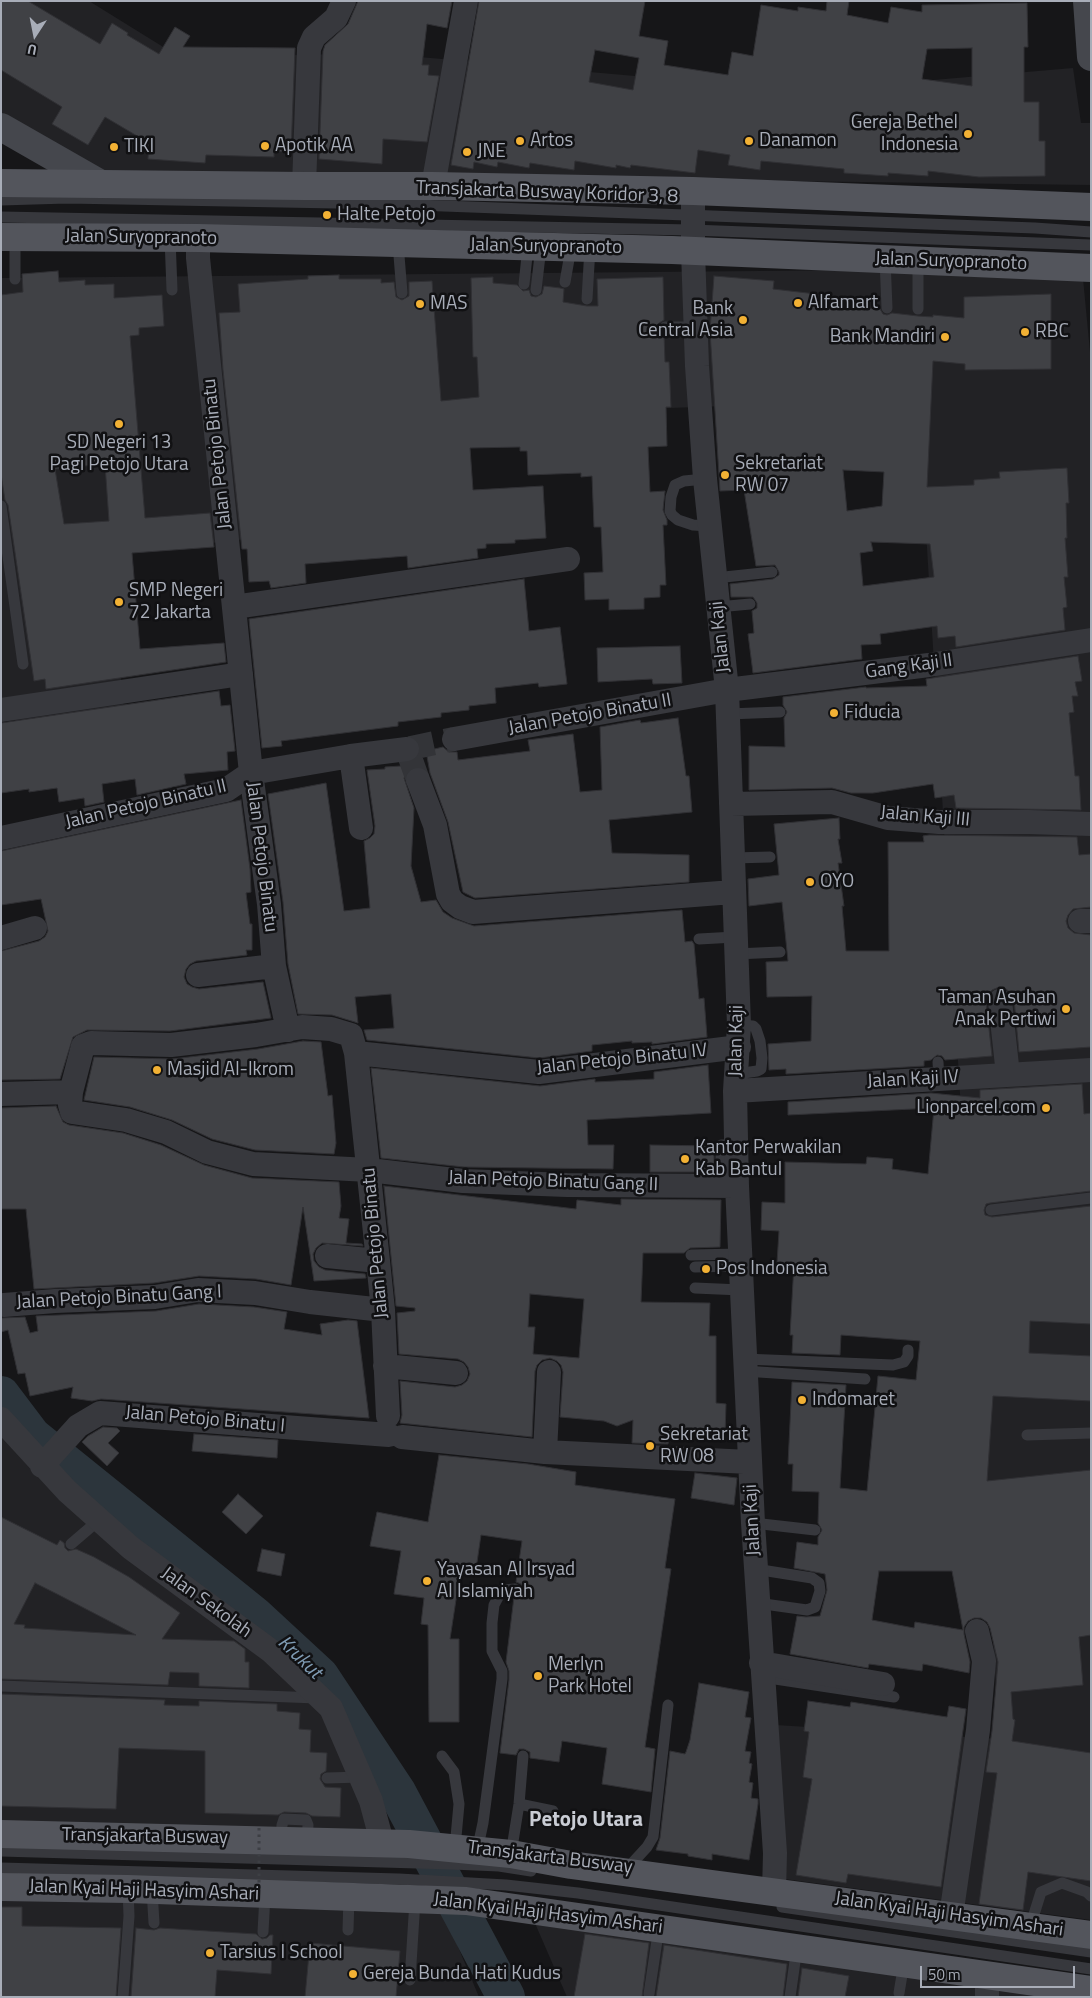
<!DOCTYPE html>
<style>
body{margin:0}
#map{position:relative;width:1092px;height:1998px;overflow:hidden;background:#161618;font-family:"Titillium Web",sans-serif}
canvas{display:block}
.frame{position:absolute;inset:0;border:2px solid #a8adb8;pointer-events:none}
.north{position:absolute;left:10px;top:10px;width:50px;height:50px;-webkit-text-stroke:4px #111113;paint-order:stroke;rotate:191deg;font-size:14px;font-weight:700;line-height:20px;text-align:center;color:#a8adb8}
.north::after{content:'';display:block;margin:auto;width:18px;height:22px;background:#a8adb8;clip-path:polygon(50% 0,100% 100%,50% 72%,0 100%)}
.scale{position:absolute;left:920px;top:1966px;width:155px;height:22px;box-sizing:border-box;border:2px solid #a8adb8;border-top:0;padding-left:6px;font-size:15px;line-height:18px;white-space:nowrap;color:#a8adb8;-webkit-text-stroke:4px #111113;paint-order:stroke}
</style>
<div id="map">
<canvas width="1092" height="1998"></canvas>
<div class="frame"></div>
<div class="north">U</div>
<div class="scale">50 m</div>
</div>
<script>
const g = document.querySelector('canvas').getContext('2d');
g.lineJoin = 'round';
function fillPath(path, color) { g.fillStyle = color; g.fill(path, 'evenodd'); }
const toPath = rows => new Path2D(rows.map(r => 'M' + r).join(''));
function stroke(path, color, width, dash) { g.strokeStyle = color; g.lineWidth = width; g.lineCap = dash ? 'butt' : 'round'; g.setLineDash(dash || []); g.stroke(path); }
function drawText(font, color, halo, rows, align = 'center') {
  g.font = font + ' "Titillium Web",sans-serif'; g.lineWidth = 5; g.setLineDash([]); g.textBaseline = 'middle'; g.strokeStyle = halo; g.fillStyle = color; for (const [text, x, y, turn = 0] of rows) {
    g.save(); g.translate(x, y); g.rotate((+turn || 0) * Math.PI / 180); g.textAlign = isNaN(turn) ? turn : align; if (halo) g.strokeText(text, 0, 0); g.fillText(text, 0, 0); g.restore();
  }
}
const built = toPath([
 [1,1,89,1,181,58,374,53,805,91,1073,68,1081,123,1091,123,1091,185,86,172,1,119],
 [1082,268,1091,362,1091,1920,784,1879,776,1725,999,1739,918,399,338,420,351,527,108,555,124,708,1,722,1,278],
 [1,1412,32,1451,234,1617,315,1696,395,1841,1,1831],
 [1,1884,436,1894,479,1997,1,1997],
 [531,1914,1079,1997,567,1997]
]);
const river = toPath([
 [1,1395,32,1436,254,1615,320,1676,397,1792,506,1997]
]);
const building = toPath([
 [1,1,28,1,100,44,112,23,128,33,127,35,159,54,175,27,190,36,183,47,295,48,291,152,274,151,274,157,206,155,205,163,148,159,149,143,105,117,88,145,52,124,62,107,1,70,1,1],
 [358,1,452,1,447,28,427,24,422,65,429,65,428,75,439,76,427,142,383,139,382,164,319,159,323,51,325,45,348,24,358,1],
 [479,1,645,1,639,36,668,41,664,65,728,75,732,52,753,56,761,5,798,11,798,7,826,11,827,1,849,1,847,15,888,23,891,7,922,12,922,5,1027,3,1028,47,1024,47,1024,102,1039,102,1039,141,1045,141,1045,176,979,177,928,171,928,176,888,173,888,176,844,173,844,169,761,161,760,170,728,165,730,155,698,150,695,173,631,165,630,168,616,165,616,168,575,161,574,170,530,163,529,168,498,162,497,167,474,162,473,169,451,165,479,1],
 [972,48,972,86,922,79,927,49,972,48],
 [595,50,639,58,633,90,589,82,595,50],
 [58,271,59,282,85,280,85,285,114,284,114,298,162,295,164,326,139,328,139,335,130,336,145,518,210,513,214,547,132,553,140,649,224,643,226,662,46,689,45,679,34,681,8,505,5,500,1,474,1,295,23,292,22,274,58,271],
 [105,464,109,521,64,524,55,469,105,464],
 [339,275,339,279,381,279,381,283,394,282,396,297,402,300,409,296,409,282,432,281,441,401,479,397,477,357,473,357,471,278,493,277,493,283,517,285,523,291,529,290,531,296,536,297,542,294,544,286,560,288,564,289,563,302,587,306,598,306,597,279,663,277,664,320,659,323,658,327,659,331,664,334,665,362,669,362,671,407,666,407,667,446,648,447,650,492,665,491,663,510,667,520,667,525,663,525,666,585,660,585,660,597,644,598,644,609,609,610,609,599,585,600,584,573,603,572,601,527,594,527,592,476,581,477,581,473,528,475,527,451,520,451,520,447,470,448,473,490,543,486,546,538,515,540,515,543,486,544,486,548,477,549,478,558,408,568,407,556,305,564,306,583,271,588,269,581,249,582,247,549,242,549,223,370,219,313,240,312,238,284,308,279,308,276,339,275],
 [714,276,774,281,773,289,833,296,832,305,880,309,883,314,887,315,892,313,918,316,933,317,933,315,964,318,964,297,1051,294,1051,369,965,370,965,364,933,361,927,487,974,485,974,480,1000,478,999,472,1067,468,1069,503,1066,503,1067,538,1065,538,1068,577,1064,577,1067,607,1063,608,1065,630,956,647,955,636,938,638,937,626,880,634,881,644,861,645,862,659,753,673,748,634,754,633,752,611,757,608,757,603,753,597,731,597,730,584,773,579,779,575,779,572,775,565,756,566,744,490,720,491,710,331,714,276],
 [843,470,884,472,882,506,847,511,843,470],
 [871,542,930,544,934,577,863,586,860,553,873,551,871,542],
 [524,579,529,631,560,627,567,684,539,687,538,683,495,688,496,703,469,706,469,710,441,713,441,717,398,722,398,726,281,741,282,746,262,748,249,619,524,579],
 [680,646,682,683,653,684,652,679,598,682,597,648,680,646],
 [1078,656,1082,681,1075,682,1078,696,1072,696,1074,712,1069,713,1075,776,1079,776,1081,810,956,808,954,795,935,798,933,784,873,793,851,793,832,788,749,790,749,746,785,747,784,718,787,712,783,705,783,697,866,687,866,688,927,686,926,679,1078,656],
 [219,691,221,706,230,705,235,751,227,752,228,770,184,774,186,784,137,795,135,779,102,784,104,802,85,806,84,798,59,802,57,788,29,792,29,789,1,793,1,723,219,691],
 [678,718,686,776,689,776,692,812,609,820,612,853,689,855,689,882,475,898,463,892,448,822,430,773,426,751,443,747,449,752,457,752,458,760,530,751,528,740,573,734,580,792,602,790,600,727,640,720,641,723,678,718],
 [417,765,408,771,404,778,414,808,411,866,421,902,436,900,443,912,452,918,474,926,682,910,685,942,692,941,694,944,699,999,704,998,707,1037,652,1044,652,1042,632,1043,632,1041,592,1045,592,1051,539,1058,367,1040,364,1030,394,1028,391,994,355,997,358,1023,332,1015,298,1014,288,964,283,902,268,794,326,783,344,911,370,908,364,841,370,838,374,834,375,826,367,770,385,769,385,767,417,765],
 [241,800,250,869,251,892,246,893,250,924,252,924,252,950,246,950,247,955,196,961,190,964,186,969,184,977,187,984,192,987,199,989,263,982,271,1018,170,1031,87,1030,73,1037,60,1079,1,1080,1,951,39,941,45,937,48,931,41,899,1,905,1,851,241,800],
 [839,818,840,839,838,839,842,863,838,863,844,906,842,906,846,951,889,951,888,842,924,842,923,836,929,835,1077,837,1079,855,1091,854,1091,907,1073,909,1068,915,1066,921,1068,928,1074,933,1091,935,1091,1047,1019,1052,1014,999,1011,993,1006,989,999,987,992,990,988,995,986,1002,992,1056,945,1060,942,1056,937,1055,931,1060,924,1061,924,1066,786,1074,786,1069,769,1070,768,1044,811,1041,812,996,767,997,766,962,788,961,782,902,749,906,748,879,779,875,774,824,839,818],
 [303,1041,321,1042,328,1096,332,1095,336,1143,334,1154,255,1150,212,1139,172,1120,130,1107,84,1100,94,1057,172,1059,258,1049,303,1041],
 [708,1065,711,1113,587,1120,588,1145,614,1145,613,1169,464,1167,381,1158,371,1068,540,1086,595,1079,595,1082,654,1079,654,1072,708,1065],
 [1082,1084,1084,1114,1091,1113,1091,1191,990,1203,986,1204,984,1210,985,1215,992,1217,1091,1206,1091,1324,1030,1321,1029,1353,1091,1356,1091,1401,993,1396,987,1481,1091,1470,1091,1635,1079,1637,1083,1685,1011,1692,1013,1719,1015,1720,1012,1741,1091,1753,1091,1881,1028,1872,1023,1910,979,1904,997,1773,986,1772,992,1731,998,1662,990,1628,987,1622,981,1618,974,1618,968,1621,964,1627,964,1634,970,1662,969,1673,923,1664,922,1671,869,1664,868,1668,790,1654,797,1616,806,1617,820,1616,827,1590,825,1574,794,1568,797,1542,818,1545,818,1537,822,1530,818,1523,819,1492,792,1491,793,1464,788,1464,792,1382,846,1385,840,1488,867,1491,878,1376,916,1380,920,1341,841,1335,840,1355,792,1353,793,1335,790,1335,794,1264,777,1263,779,1231,761,1230,762,1202,785,1203,785,1162,866,1164,867,1157,893,1159,892,1169,928,1174,934,1108,788,1115,788,1102,931,1093,980,1098,980,1090,1082,1084],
 [879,1571,952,1571,963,1630,915,1622,914,1628,872,1620,879,1571],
 [56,1106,63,1122,69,1125,123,1133,161,1145,204,1165,252,1178,339,1182,341,1206,339,1218,349,1219,346,1243,362,1244,363,1246,322,1243,316,1248,313,1254,314,1261,319,1267,325,1270,365,1274,366,1278,314,1281,303,1207,291,1285,256,1279,199,1276,154,1283,34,1289,26,1209,1,1209,1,1108,56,1106],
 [650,1145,714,1146,714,1165,715,1169,719,1172,650,1172,650,1145],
 [384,1186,576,1209,577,1200,621,1205,621,1199,721,1200,720,1247,690,1248,684,1253,643,1253,641,1302,710,1303,709,1336,716,1336,716,1403,726,1404,725,1436,676,1434,669,1435,668,1444,632,1443,633,1420,617,1426,604,1421,560,1417,563,1372,561,1365,557,1361,550,1358,542,1360,537,1365,535,1371,532,1437,400,1423,402,1415,400,1381,455,1387,462,1385,467,1381,470,1374,468,1367,464,1362,458,1359,399,1354,397,1313,415,1311,415,1308,396,1306,384,1186],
 [530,1294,584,1299,579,1358,533,1354,535,1327,528,1327,530,1294],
 [199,1304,254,1307,287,1312,284,1329,322,1335,320,1324,348,1320,357,1321,369,1418,101,1399,92,1401,71,1398,73,1387,30,1396,25,1373,18,1374,8,1330,1,1332,1,1318,25,1317,30,1333,38,1331,36,1316,156,1311,199,1304],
 [103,1427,117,1428,120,1431,108,1443,119,1453,107,1466,82,1442,88,1436,103,1427],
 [194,1434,278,1440,277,1458,192,1451,194,1434],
 [439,1455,528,1464,576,1472,575,1485,675,1499,665,1568,671,1569,645,1747,655,1749,651,1792,602,1784,607,1748,562,1741,559,1762,530,1758,530,1752,524,1749,519,1749,516,1755,500,1753,509,1680,509,1671,506,1662,514,1597,520,1595,522,1589,521,1584,516,1582,522,1541,481,1535,476,1569,461,1567,450,1639,459,1639,459,1722,429,1722,428,1625,421,1624,424,1598,394,1594,401,1551,370,1546,377,1512,428,1522,439,1455],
 [695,1473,737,1478,734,1505,691,1498,695,1473],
 [238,1494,263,1516,246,1534,222,1512,238,1494],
 [1,1517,57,1545,60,1540,64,1543,65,1548,68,1551,76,1549,94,1557,129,1577,180,1613,162,1639,234,1641,245,1649,245,1662,249,1662,249,1688,199,1686,199,1673,170,1672,168,1685,1,1679,1,1517],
 [35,1583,57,1594,136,1635,24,1628,25,1625,14,1624,35,1583],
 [262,1549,285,1554,281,1576,257,1571,262,1549],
 [699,1683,749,1692,745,1717,751,1718,745,1751,751,1752,749,1763,752,1764,749,1782,753,1783,751,1798,758,1799,758,1804,749,1860,712,1854,712,1860,688,1856,688,1854,656,1850,660,1838,670,1751,685,1754,686,1752,690,1740,699,1683],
 [1,1694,165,1700,164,1705,199,1706,199,1701,277,1704,277,1711,300,1713,299,1729,311,1730,310,1752,327,1753,326,1771,321,1774,320,1779,325,1787,341,1788,340,1817,312,1816,306,1813,284,1812,278,1815,205,1813,205,1751,119,1748,116,1809,1,1806,1,1694],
 [808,1701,850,1707,851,1702,947,1717,949,1706,966,1709,941,1887,848,1874,846,1883,796,1875,812,1779,803,1777,809,1732,804,1731,808,1701],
 [1,1907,22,1907,22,1926,121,1928,116,1997,1,1997,1,1907],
 [136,1928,154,1930,160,1928,256,1934,262,1939,267,1938,270,1935,273,1935,271,1974,217,1970,215,1997,131,1997,136,1928],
 [585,1934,649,1943,642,1997,574,1997,585,1934],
 [310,1943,400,1951,396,1997,305,1997,310,1943],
 [664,1945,787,1964,783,1997,656,1997,664,1945],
 [802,1968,849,1976,845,1997,798,1997,802,1968]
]);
const streetTunnel = toPath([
 [418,780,407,749,454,739]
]);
const lane = toPath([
 [1,200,67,198,390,204,1035,228,1091,232],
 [1,217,692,230,1091,245],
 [170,238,172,290],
 [398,243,402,293],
 [885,259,887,308],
 [15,279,15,236],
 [565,282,571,248],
 [524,284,528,247],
 [536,290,541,247],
 [587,299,590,248],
 [918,309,918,261],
 [665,327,695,327],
 [705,479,684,481,675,485,671,497,670,511,672,515,678,520,693,525,710,526],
 [1,506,23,664],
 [715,578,772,572],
 [718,607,750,604],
 [728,714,780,712],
 [733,858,770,857],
 [699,939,735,937],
 [736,954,780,952],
 [938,1062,939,1079],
 [737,1074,757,1071,761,1069,762,1058,760,1041,756,1029,753,1026,739,1025],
 [721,1165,721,1145,736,1145],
 [991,1210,1091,1198],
 [691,1255,740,1254],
 [695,1267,740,1266],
 [695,1288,741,1290],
 [744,1359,893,1365,904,1362,908,1356,908,1350],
 [744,1371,865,1379],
 [1027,1435,1091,1433],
 [753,1523,815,1530],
 [71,1544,99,1520],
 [755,1569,812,1578,819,1583,820,1591,815,1607,807,1610,757,1603],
 [762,1677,894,1697],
 [1,1686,317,1698],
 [442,1756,454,1772,459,1804,455,1848],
 [327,1778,361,1777],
 [519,1804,553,1811],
 [281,1840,282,1825,284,1819,306,1820,308,1825,307,1841],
 [1,1851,452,1864,499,1866,531,1871],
 [477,1851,483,1823,502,1679,502,1671,492,1651,492,1623,494,1605,502,1590,515,1589],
 [511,1854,519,1804,523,1756],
 [1,1868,399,1879,506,1885,578,1893,1091,1969],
 [625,1871,647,1847,653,1837,668,1705],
 [152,1890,154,1923],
 [782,1907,1091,1952],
 [1030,1927,1041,1892,1062,1883,1087,1892,1091,1896],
 [348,1930,349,1897],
 [263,1932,265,1895],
 [410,1980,415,1900],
 [899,1993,904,1963],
 [649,1994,659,1927],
 [123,1997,129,1916,128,1889],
 [790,1997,797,1947]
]);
const street = toPath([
 [304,186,309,48,314,37,336,18,344,1],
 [433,186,466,1],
 [693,191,693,251,697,366,705,479,727,690,739,1025,735,1091,737,1186,753,1523,775,1853,774,1892],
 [198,238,198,258,251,773,269,904,274,966,288,1030],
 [234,607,568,559],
 [1,710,241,674],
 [454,739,727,690,929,665,1091,640],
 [351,756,361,828],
 [418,780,435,825,448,894,452,901,460,907,473,912,733,892],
 [731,804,832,802,888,818,939,822,1029,822,1091,824],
 [1,838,226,790,251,773,351,756,407,749],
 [1080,921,1091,921],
 [1,938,35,928],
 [198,975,274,966],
 [1000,1001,1008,1075],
 [356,1053,539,1072,739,1047],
 [735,1091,1091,1070],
 [71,1092,83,1046,91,1043,171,1045,256,1035,302,1027,331,1029,351,1035,356,1053,378,1261,383,1310,388,1416],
 [1,1094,71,1092,70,1105,72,1112,126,1120,166,1132,207,1152,253,1164,369,1170,463,1181,567,1185,737,1186],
 [327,1256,378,1261],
 [4,1305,55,1301,155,1297,198,1290,255,1293,310,1302,383,1310],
 [385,1366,456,1373],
 [1,1419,67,1491,131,1548,271,1651,331,1708,371,1801,382,1842],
 [402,1437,545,1452,749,1462],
 [545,1452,549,1372],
 [42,1466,78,1426,100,1413,389,1435],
 [761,1663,883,1684],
 [951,1916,978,1730,984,1661,977,1631],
 [987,1975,987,1997]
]);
const secondary = toPath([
 [1087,1,1091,57],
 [1,127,99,183]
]);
const primary = toPath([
 [1,183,304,186,433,186,693,191,1091,207],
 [1,237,198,238,672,250,1091,268],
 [1,1834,409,1844,511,1854,571,1865,1091,1935],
 [1,1887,128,1889,466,1901,1091,1990]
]);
const pathBridge = toPath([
 [259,1889,259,1828]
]);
const markers = [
 [968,134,5,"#f2b134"],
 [520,141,5,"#f2b134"],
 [749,141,5,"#f2b134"],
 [265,146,5,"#f2b134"],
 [114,147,5,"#f2b134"],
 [467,152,5,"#f2b134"],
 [327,215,5,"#f2b134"],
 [798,303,5,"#f2b134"],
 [420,304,5,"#f2b134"],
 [743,320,5,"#f2b134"],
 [1025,332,5,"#f2b134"],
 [945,337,5,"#f2b134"],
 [119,424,5,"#f2b134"],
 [725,475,5,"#f2b134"],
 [119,602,5,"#f2b134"],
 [834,713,5,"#f2b134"],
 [810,882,5,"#f2b134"],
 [1066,1009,5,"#f2b134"],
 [157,1070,5,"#f2b134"],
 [1046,1108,5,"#f2b134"],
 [685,1159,5,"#f2b134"],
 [706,1269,5,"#f2b134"],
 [802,1400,5,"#f2b134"],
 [650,1446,5,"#f2b134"],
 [427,1581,5,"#f2b134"],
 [538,1676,5,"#f2b134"],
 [210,1953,5,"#f2b134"],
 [353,1974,5,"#f2b134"]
];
const poiNames = [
 ["Gereja Bethel",958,123,"right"],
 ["Indonesia",958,145,"right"],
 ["Artos",530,141],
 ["Danamon",759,141],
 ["Apotik AA",275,146],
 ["TIKI",124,147],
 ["JNE",477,152],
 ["Halte Petojo",337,215],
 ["Alfamart",808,303],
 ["MAS",430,304],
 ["Bank",733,309,"right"],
 ["Central Asia",733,331,"right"],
 ["RBC",1035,332],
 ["Bank Mandiri",935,337,"right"],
 ["SD Negeri 13",119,443,"center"],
 ["Pagi Petojo Utara",119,465,"center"],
 ["Sekretariat",735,464],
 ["RW 07",735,486],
 ["SMP Negeri",129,591],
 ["72 Jakarta",129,613],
 ["Fiducia",844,713],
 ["OYO",820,882],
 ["Taman Asuhan",1056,998,"right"],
 ["Anak Pertiwi",1056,1020,"right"],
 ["Masjid Al-Ikrom",167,1070],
 ["Lionparcel.com",1036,1108,"right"],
 ["Kantor Perwakilan",695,1148],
 ["Kab Bantul",695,1170],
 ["Pos Indonesia",716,1269],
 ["Indomaret",812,1400],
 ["Sekretariat",660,1435],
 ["RW 08",660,1457],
 ["Yayasan Al Irsyad",437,1570],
 ["Al Islamiyah",437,1592],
 ["Merlyn",548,1665],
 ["Park Hotel",548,1687],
 ["Tarsius I School",220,1953],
 ["Gereja Bunda Hati Kudus",363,1974]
];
const streetNames = [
 ["Transjakarta Busway Koridor 3, 8",547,193,2],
 ["Jalan Suryopranoto",141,238,1],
 ["Jalan Suryopranoto",546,247,1],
 ["Jalan Suryopranoto",951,262,2],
 ["Jalan Petojo Binatu",218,454,-96],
 ["Jalan Kaji",721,637,-96],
 ["Gang Kaji II",909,667,-8],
 ["Jalan Petojo Binatu II",590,715,-10],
 ["Jalan Petojo Binatu II",146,805,-13],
 ["Jalan Kaji III",925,817,5],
 ["Jalan Petojo Binatu",261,857,83],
 ["Jalan Kaji",737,1041,-89],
 ["Jalan Petojo Binatu IV",622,1060,-6],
 ["Jalan Kaji IV",913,1080,-3],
 ["Jalan Petojo Binatu Gang II",553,1182,2],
 ["Jalan Petojo Binatu",376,1243,-95],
 ["Jalan Petojo Binatu Gang I",119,1298,-3],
 ["Jalan Petojo Binatu I",205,1420,5],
 ["Jalan Kaji",753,1520,-93],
 ["Jalan Sekolah",206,1603,36],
 ["Transjakarta Busway",145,1837,1],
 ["Transjakarta Busway",550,1858,7],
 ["Jalan Kyai Haji Hasyim Ashari",144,1891,2],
 ["Jalan Kyai Haji Hasyim Ashari",548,1914,7],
 ["Jalan Kyai Haji Hasyim Ashari",949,1915,8]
];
const waterNames = [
 ["Krukut",299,1658,44]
];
const quarterNames = [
 ["Petojo Utara",586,1821]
];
fillPath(built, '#222225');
stroke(river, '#2c353c', 38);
fillPath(building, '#404145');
stroke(building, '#303034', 1);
stroke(streetTunnel, '#333438', 24, [24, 12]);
stroke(lane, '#37383d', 11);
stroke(street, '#37383d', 24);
stroke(secondary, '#45474d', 28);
stroke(primary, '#53555c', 28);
stroke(pathBridge, '#3d3f44', 3, [2.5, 4]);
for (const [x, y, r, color] of markers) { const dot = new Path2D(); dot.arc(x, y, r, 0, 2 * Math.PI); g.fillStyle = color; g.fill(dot); stroke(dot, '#111113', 2); }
drawText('19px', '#a8adb8', '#111113', poiNames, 'left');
drawText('19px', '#a8adb8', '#111113', streetNames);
drawText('italic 20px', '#7f9bb3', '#111113', waterNames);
drawText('bold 21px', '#c9ccd4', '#111113', quarterNames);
</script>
